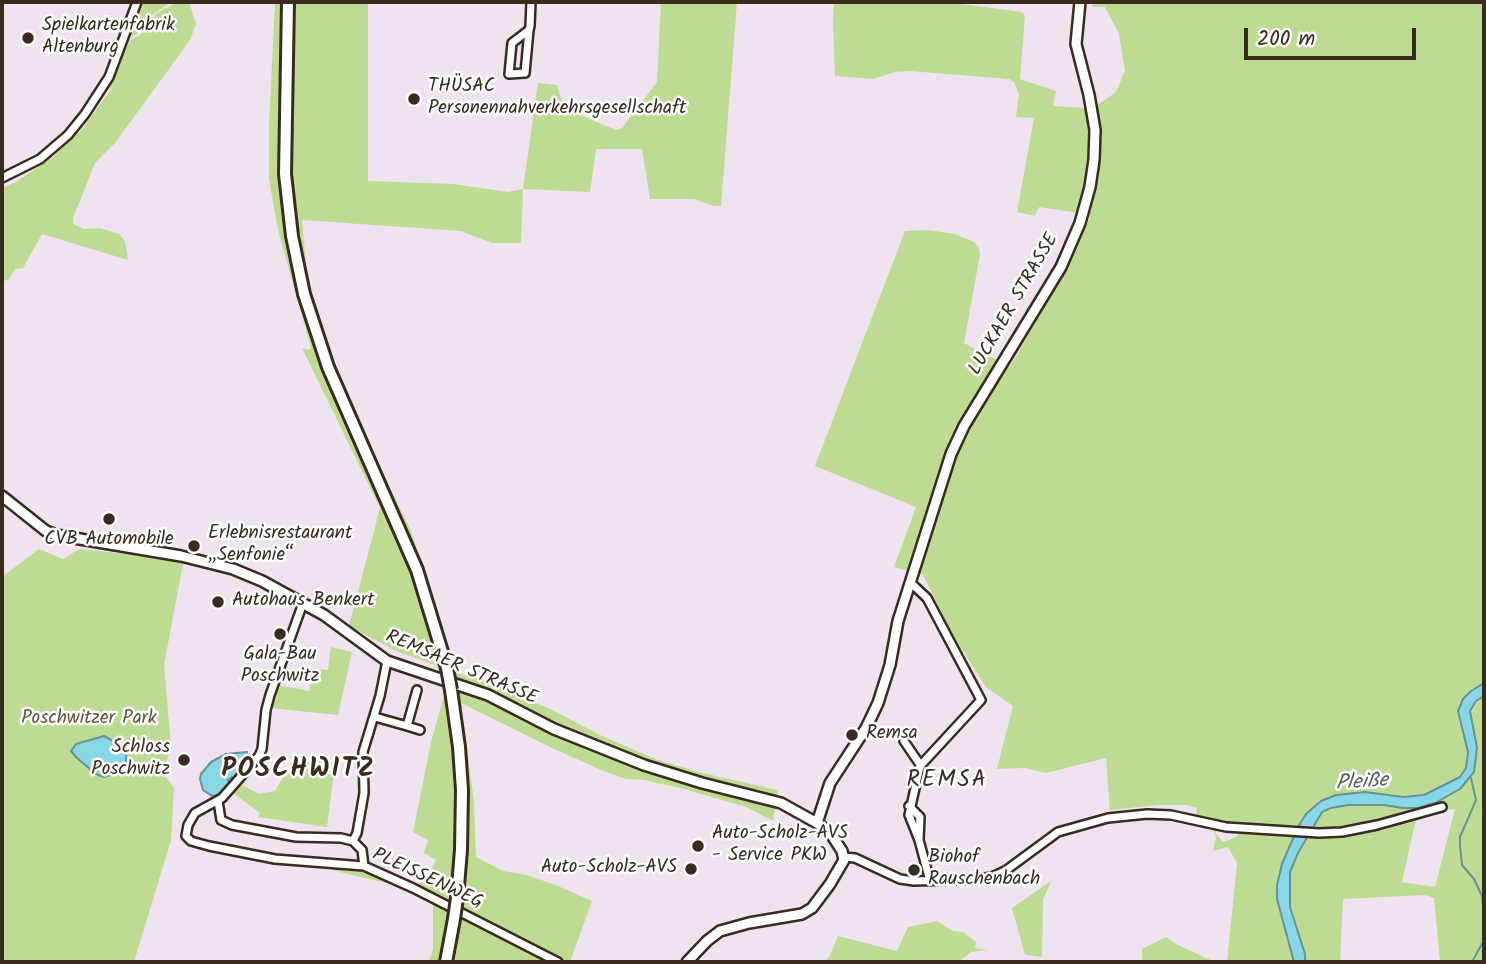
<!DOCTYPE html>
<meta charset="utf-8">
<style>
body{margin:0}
#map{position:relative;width:1486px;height:964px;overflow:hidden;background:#efe3ef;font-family:Kalam,sans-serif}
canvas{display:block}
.frame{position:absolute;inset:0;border:4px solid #3b2a1e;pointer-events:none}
.scale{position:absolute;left:1244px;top:28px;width:172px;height:32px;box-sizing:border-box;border:4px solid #3b2a1e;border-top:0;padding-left:9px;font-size:21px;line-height:24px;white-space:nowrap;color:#3b2a1e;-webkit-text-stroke:5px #fff;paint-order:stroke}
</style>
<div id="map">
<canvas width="1486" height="964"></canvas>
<div class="frame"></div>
<div class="scale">200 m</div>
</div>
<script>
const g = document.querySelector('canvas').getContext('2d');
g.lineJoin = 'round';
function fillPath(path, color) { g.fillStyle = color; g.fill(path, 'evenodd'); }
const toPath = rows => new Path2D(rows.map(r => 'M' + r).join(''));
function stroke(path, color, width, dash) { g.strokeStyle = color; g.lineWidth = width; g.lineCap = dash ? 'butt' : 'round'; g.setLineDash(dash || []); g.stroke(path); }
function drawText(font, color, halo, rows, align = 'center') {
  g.font = font + ' Kalam,sans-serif'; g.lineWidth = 5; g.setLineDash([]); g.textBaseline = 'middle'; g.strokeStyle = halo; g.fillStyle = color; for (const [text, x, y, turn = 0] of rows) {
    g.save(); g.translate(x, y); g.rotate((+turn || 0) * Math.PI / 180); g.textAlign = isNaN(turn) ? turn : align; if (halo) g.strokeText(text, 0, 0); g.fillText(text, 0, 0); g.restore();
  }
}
const green = toPath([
 [141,2,171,2,152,15,136,35,128,36],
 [178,2,189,2,196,24,190,40,115,143,95,163,73,218,73,224,84,229,100,228,119,234,125,241,128,260,42,234,23,268,15,269,9,279,2,282,2,188,16,182,53,157,84,127,111,89,109,84,127,42,140,35,157,13],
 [275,2,368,2,368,181,453,184,508,192,523,189,538,83,557,85,564,108,616,130,622,128,657,82,661,2,737,2,721,206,713,206,694,199,650,199,642,149,596,149,590,192,523,189,521,243,492,243,461,231,302,220,307,277,323,335,364,433,411,531,443,627,454,672,488,682,552,710,602,736,658,760,702,773,778,790,773,821,746,807,684,789,644,780,626,779,606,772,554,749,461,703,474,802,476,857,503,871,527,875,558,886,592,901,570,962,464,962,458,959,457,962,429,962,433,949,433,904,394,885,332,870,331,865,368,871,414,885,426,881,436,860,424,853,428,840,413,832,431,742,444,696,437,666,394,650,349,626,380,508,302,348,308,350,311,348,278,230,269,179,269,127],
 [834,2,947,2,1022,12,1025,16,1020,79,1056,91,1053,106,1086,108,1099,104,1116,92,1125,71,1119,34,1105,7,1092,7,1094,2,1484,2,1484,683,1471,691,1466,768,1460,777,1424,795,1403,797,1365,792,1336,795,1321,802,1306,814,1296,830,1274,828,1274,825,1269,828,1222,823,1196,816,1197,808,1187,805,1158,805,1110,810,1106,758,1046,773,1025,768,997,769,1013,706,986,687,951,632,923,575,894,567,916,507,815,466,905,231,928,230,955,234,974,242,979,248,980,254,964,343,1010,367,1066,268,1090,218,1079,213,1039,207,1035,216,1017,212,1034,118,1016,117,1019,94,1014,82,1009,79,910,71,895,72,873,79,835,76,833,20],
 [39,549,63,559,79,549,158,557,183,564,164,665,171,746,163,773,174,788,171,840,134,962,2,962,2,577],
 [331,647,352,652,338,715,270,708,277,685,309,691,314,669,328,670],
 [1484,696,1484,811,1481,813,1484,819,1484,962,1440,962,1434,898,1425,895,1343,899,1340,962,1305,962,1305,954,1290,907,1290,872,1298,853,1322,812,1331,807,1348,805,1384,805,1403,808,1418,808,1435,803,1460,789,1474,772,1477,748,1470,711,1476,701],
 [1455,809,1435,887,1402,882,1416,819,1442,810],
 [294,759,335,763,327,827,258,817,260,813,233,793,242,785,259,794,275,791],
 [1212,826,1218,829,1215,832,1223,842,1235,838,1240,832,1293,837,1282,864,1289,941,1294,962,1227,962,1237,863,1228,847,1213,851,1216,837],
 [1051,881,1043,900,1042,957,1025,955,1012,908],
 [937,921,953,931,963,932,976,942,975,948,988,950,971,952,959,962,824,962,829,957,838,936,897,951,908,927],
 [1166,937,1176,944,1215,962,1142,962,1142,949]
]);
const water = toPath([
 [1484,683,1484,696,1476,701,1470,711,1477,748,1474,772,1460,789,1435,803,1418,808,1403,808,1384,805,1348,805,1331,808,1322,812,1298,853,1290,872,1290,907,1305,954,1305,962,1294,962,1277,899,1277,885,1282,864,1298,827,1306,814,1321,801,1336,795,1365,792,1403,797,1424,795,1460,777,1466,768,1468,752,1458,711,1463,699,1471,691,1484,683],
 [104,736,117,743,126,752,126,763,116,773,104,777,96,774,77,758,71,751,76,744,104,736],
 [247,752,247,766,235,780,232,777,228,780,230,785,221,794,212,796,203,790,200,779,201,774,211,762,226,754,247,752]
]);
const stream = toPath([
 [1471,778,1476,800,1460,837,1460,845,1462,865,1474,879,1482,896,1484,917],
 [1472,962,1484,940,1484,931]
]);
const minor = toPath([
 [529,30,512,43,509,74,525,73,529,30,530,26,531,2],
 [2,178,40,159,68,135,85,114,109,77,137,2],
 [911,583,927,598,981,700,920,766,909,815,919,840,930,881],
 [303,603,270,695,266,710,262,749,259,756,222,798,195,813,188,825,186,836,191,841,209,846,275,859,364,866,413,888,558,962],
 [375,717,407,726,417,690],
 [407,726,420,730],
 [904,741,921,766],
 [218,801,221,820,232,825,296,837,341,838,353,841,362,850,364,866],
 [909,806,920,817,919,839],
 [353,841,357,833,364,793,363,752,380,696,387,661],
 [844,857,855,858,900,879,914,881,978,879,992,877,1005,871,1058,832,1108,818,1147,814,1171,815,1226,827,1319,833,1342,832,1377,825,1442,807]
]);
const tertiary = toPath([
 [2,496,46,531,56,535,181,556,233,569,262,581,324,615,387,661,488,695,554,729,644,765,702,783,781,803,817,823,831,834,842,851,844,860,830,884,812,908,802,914,749,923,720,931,707,941,687,962],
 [817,823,830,783,866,728,878,703,890,665,898,621,951,454,964,426,1061,267,1080,223,1090,187,1094,160,1095,130,1089,95,1076,44,1080,2]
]);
const trunk = toPath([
 [288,2,285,174,292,236,304,294,328,367,417,570,447,668],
 [451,690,459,747,462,790,461,850,457,898],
 [446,962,454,919]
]);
const trunkBridge = toPath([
 [447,668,451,690],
 [454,919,457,898]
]);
const markers = [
 [28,38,7,"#3b2a1e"],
 [414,99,7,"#3b2a1e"],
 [109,519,7,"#3b2a1e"],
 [194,546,7,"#3b2a1e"],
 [218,602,7,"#3b2a1e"],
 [280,634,7,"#3b2a1e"],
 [852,735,7,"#3b2a1e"],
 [184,760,7,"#3b2a1e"],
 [698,846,7,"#3b2a1e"],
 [691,869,7,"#3b2a1e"],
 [914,870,7,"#3b2a1e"]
];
const poiNames = [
 ["Spielkartenfabrik",42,27],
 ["Altenburg",42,49],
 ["THÜSAC",428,88],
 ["Personennahverkehrsgesellschaft",428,110],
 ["Erlebnisrestaurant",208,535],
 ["„Senfonie“",208,557],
 ["CVB Automobile",109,541,"center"],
 ["Autohaus Benkert",232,602],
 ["Gala-Bau",280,656,"center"],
 ["Poschwitz",280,678,"center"],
 ["Remsa",866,735],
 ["Schloss",170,749,"right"],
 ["Poschwitz",170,771,"right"],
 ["Auto-Scholz-AVS",712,835],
 ["- Service PKW",712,857],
 ["Biohof",928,859],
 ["Rauschenbach",928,881],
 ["Auto-Scholz-AVS",677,869,"right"]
];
const streetNames = [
 ["LUCKAER STRASSE",1015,305,-60],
 ["REMSAER STRASSE",461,669,23],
 ["PLEISSENWEG",427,880,25]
];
const parkNames = [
 ["Poschwitzer Park",89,720]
];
const waterNames = [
 ["Pleiße",1362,784,-4]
];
const quarterNames = [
 ["REMSA",947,782]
];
const districtNames = [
 ["POSCHWITZ",299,772]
];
fillPath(green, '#bedb93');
fillPath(water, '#88d7e6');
stroke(water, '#699296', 2);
stroke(stream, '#699296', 2);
stroke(minor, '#3b2a1e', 12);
stroke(tertiary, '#3b2a1e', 14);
stroke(trunk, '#3b2a1e', 16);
stroke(minor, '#fff', 7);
stroke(tertiary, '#fff', 9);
stroke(trunk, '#fff', 10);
stroke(trunkBridge, '#3b2a1e', 16, []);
stroke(trunkBridge, '#fff', 10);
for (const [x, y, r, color] of markers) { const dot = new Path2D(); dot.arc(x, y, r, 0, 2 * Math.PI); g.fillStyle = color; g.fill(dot); stroke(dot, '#fff', 2.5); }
drawText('19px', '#3b2a1e', '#fff', poiNames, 'left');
drawText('19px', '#3b2a1e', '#fff', streetNames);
drawText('19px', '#5c563b', '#fff', parkNames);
drawText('italic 21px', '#525e5a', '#fff', waterNames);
g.letterSpacing = '2px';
drawText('23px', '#3b2a1e', '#fff', quarterNames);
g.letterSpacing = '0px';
g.letterSpacing = '2px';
drawText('bold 26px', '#3b2a1e', '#fff', districtNames);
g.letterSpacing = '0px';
</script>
